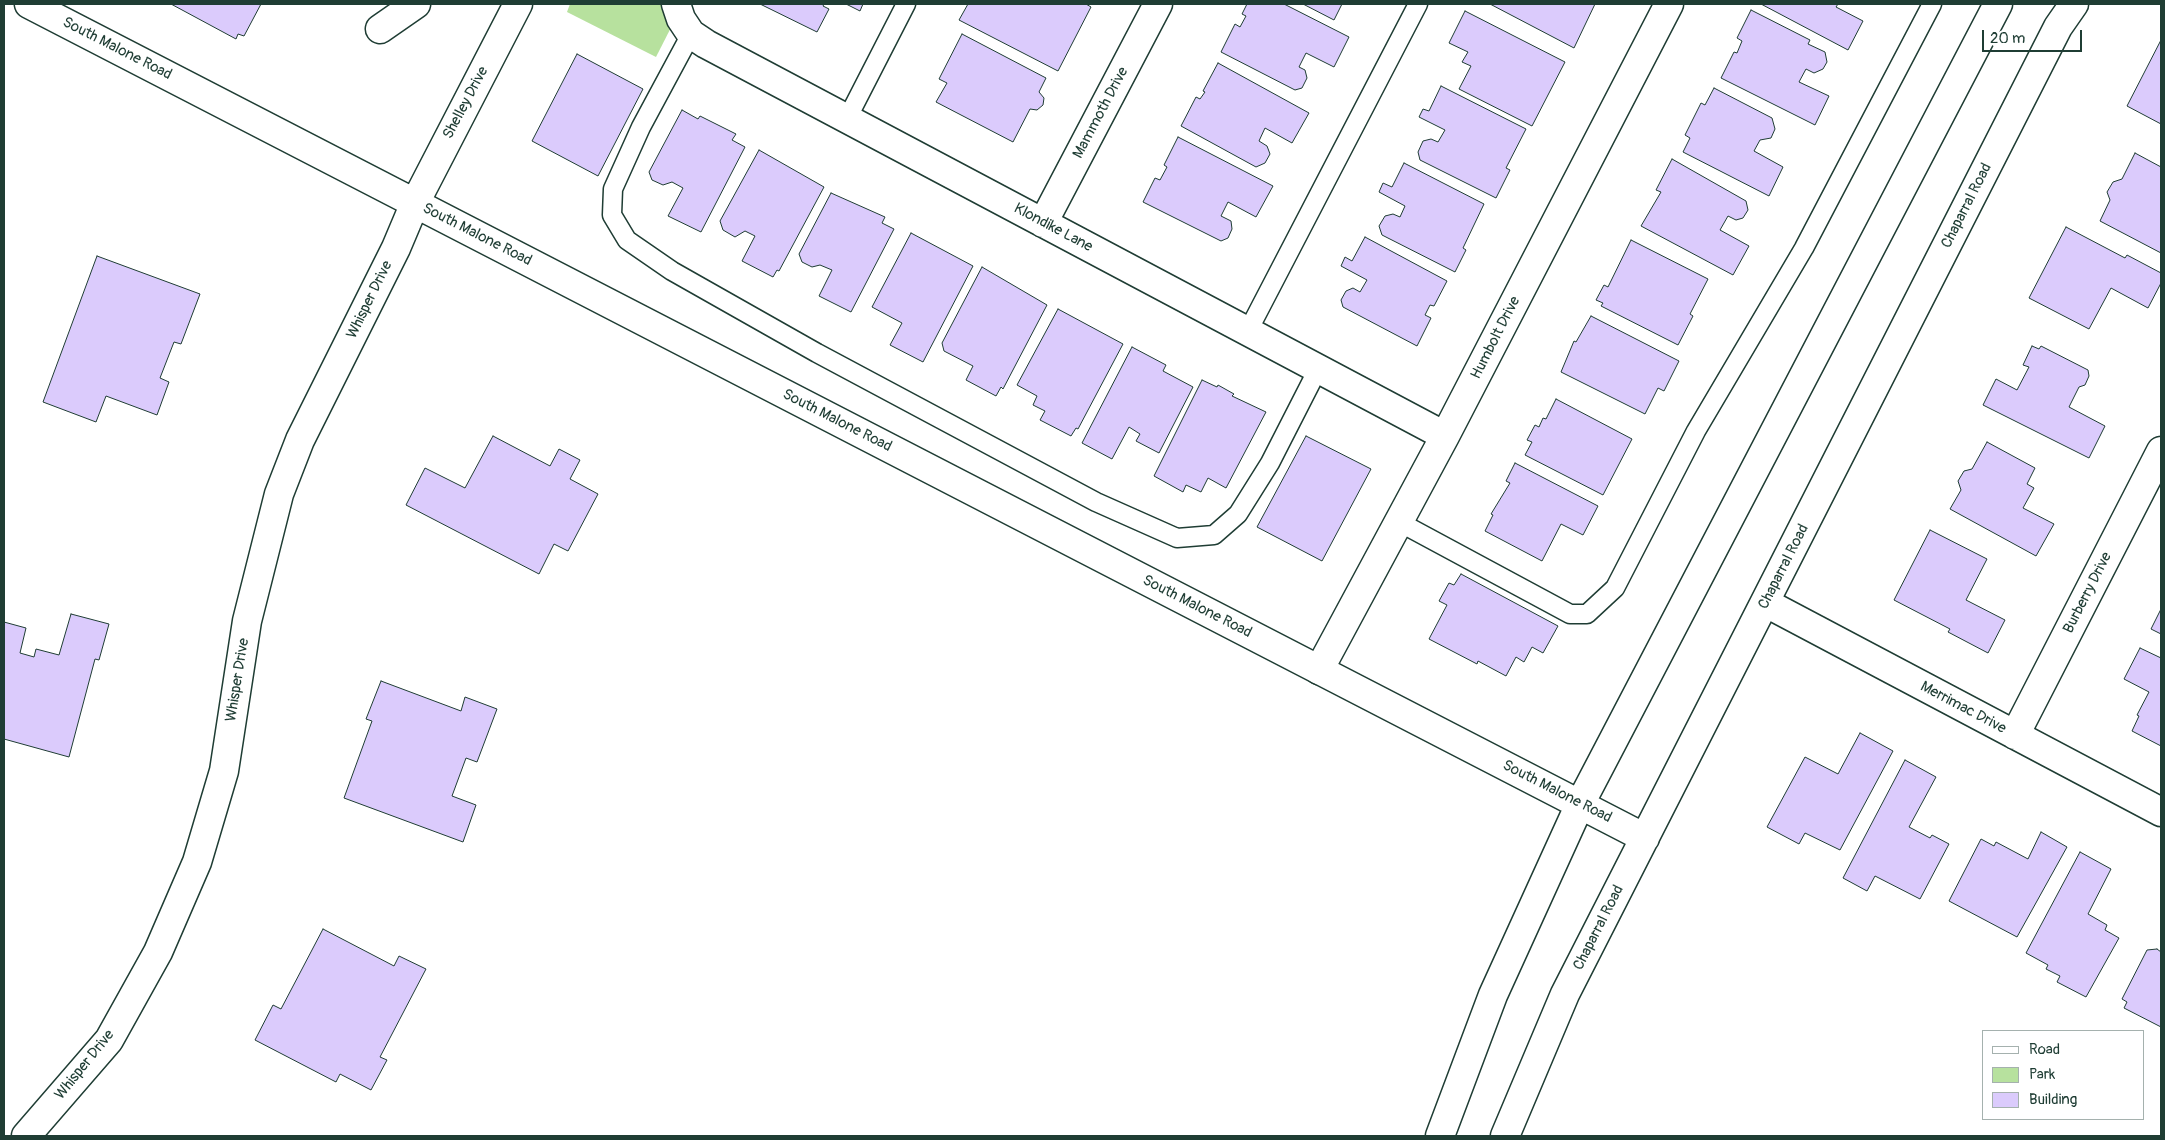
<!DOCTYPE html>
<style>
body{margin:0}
#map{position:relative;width:2165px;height:1140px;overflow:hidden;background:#fff;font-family:Pangolin,sans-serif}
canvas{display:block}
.frame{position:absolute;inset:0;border:5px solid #1f3d34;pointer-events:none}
.legend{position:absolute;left:1982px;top:1030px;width:162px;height:90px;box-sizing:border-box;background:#fff;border:1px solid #a5b1ae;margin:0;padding:6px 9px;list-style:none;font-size:15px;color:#1f3d34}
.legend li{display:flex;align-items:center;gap:10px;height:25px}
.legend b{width:25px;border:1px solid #a5b1ae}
.scale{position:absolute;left:1982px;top:30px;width:100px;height:22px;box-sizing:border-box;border:2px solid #1f3d34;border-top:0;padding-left:6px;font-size:15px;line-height:18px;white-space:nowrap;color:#1f3d34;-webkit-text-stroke:4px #fff;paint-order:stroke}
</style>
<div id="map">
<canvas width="2165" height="1140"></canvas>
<div class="frame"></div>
<ul class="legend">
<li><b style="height:6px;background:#fff"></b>Road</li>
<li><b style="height:14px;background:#b7e19e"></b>Park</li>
<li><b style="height:14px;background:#dbcbfc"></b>Building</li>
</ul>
<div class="scale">20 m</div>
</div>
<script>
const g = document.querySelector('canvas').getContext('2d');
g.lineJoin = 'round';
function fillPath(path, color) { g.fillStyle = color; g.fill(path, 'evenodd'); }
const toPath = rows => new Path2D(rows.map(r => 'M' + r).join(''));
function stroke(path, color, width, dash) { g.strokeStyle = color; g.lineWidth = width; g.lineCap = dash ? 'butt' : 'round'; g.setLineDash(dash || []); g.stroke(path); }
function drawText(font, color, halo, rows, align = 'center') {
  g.font = font + ' Pangolin,sans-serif'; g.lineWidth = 5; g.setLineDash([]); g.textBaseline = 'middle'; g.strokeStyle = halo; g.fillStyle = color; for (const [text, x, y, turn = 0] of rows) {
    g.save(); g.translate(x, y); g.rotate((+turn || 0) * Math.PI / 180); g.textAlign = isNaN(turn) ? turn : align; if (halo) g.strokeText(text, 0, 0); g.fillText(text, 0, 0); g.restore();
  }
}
const green = toPath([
 [570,4,683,4,656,57,567,12]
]);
const building = toPath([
 [171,4,261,4,244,36,238,34,236,39,171,4],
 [760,4,824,4,823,6,829,9,817,32,760,4],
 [846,4,863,4,860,11,846,4],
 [968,4,1086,4,1091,7,1058,71,959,20,968,4],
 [1247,4,1284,4,1349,37,1334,67,1306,53,1299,67,1305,70,1307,78,1302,88,1295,90,1221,52,1235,24,1240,27,1246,16,1242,14,1247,4],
 [1303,4,1342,4,1334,20,1303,4],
 [1490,4,1595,4,1574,48,1490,4],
 [1761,4,1838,4,1836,7,1863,21,1848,50,1761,4],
 [1751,10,1810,40,1808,44,1825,52,1827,62,1823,69,1814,73,1806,69,1799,82,1829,96,1815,125,1721,78,1734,52,1737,53,1742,41,1737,38,1751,10],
 [1465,11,1565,62,1532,126,1459,89,1471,66,1462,62,1468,52,1449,43,1465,11],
 [962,34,1046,78,1039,92,1044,98,1043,105,1037,110,1030,109,1013,142,936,102,947,83,939,79,962,34],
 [2161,40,2161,124,2127,106,2161,40],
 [577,54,643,89,598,176,532,141,577,54],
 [1218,63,1309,113,1292,143,1265,128,1259,141,1267,146,1270,154,1265,163,1256,167,1181,126,1196,97,1200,99,1205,92,1203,91,1218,63],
 [1441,86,1526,129,1506,168,1510,170,1496,198,1420,160,1418,152,1423,141,1431,139,1438,142,1445,130,1419,117,1423,109,1429,111,1441,86],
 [1714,88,1772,118,1775,129,1771,138,1760,140,1754,151,1783,167,1769,196,1683,152,1690,138,1685,135,1701,103,1705,105,1714,88],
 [682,110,698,119,700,116,736,134,732,140,745,147,701,232,668,216,683,188,672,182,663,185,652,180,649,172,682,110],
 [1178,137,1273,186,1256,217,1228,202,1221,216,1231,221,1232,229,1228,238,1221,241,1143,202,1155,178,1160,180,1167,167,1164,165,1178,137],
 [759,150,824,187,779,271,777,270,773,277,742,261,755,236,745,231,735,237,723,230,720,221,759,150],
 [2135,153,2161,167,2161,253,2100,221,2110,200,2107,192,2113,182,2122,179,2135,153],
 [1672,159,1746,201,1748,210,1743,218,1736,220,1728,216,1720,230,1749,246,1733,275,1641,226,1661,192,1656,190,1672,159],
 [1404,163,1484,204,1463,248,1466,250,1455,272,1382,235,1379,226,1385,216,1393,214,1400,217,1405,206,1379,192,1383,183,1392,187,1404,163],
 [831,193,885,217,882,223,894,229,851,312,819,296,832,270,820,265,812,267,802,262,799,254,831,193],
 [2066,227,2125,258,2127,255,2161,273,2161,283,2148,308,2111,288,2089,329,2029,298,2066,227],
 [911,233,973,266,923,362,890,345,902,323,872,307,911,233],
 [1365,237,1447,281,1434,306,1430,305,1425,315,1431,318,1417,346,1343,307,1341,300,1346,291,1353,288,1360,292,1367,280,1341,266,1345,257,1352,261,1365,237],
 [1631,240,1708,279,1690,314,1693,316,1678,345,1601,306,1603,303,1596,300,1604,285,1608,287,1631,240],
 [97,256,200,294,181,344,174,342,160,378,169,382,157,415,106,396,96,422,43,402,97,256],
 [982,267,1047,305,1003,389,1001,387,996,396,966,380,973,366,944,351,942,343,982,267],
 [1058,309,1123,344,1078,429,1076,428,1071,436,1040,420,1045,411,1033,405,1037,396,1017,385,1058,309],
 [1591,316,1679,361,1664,391,1658,388,1645,414,1561,372,1574,341,1576,342,1591,316],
 [2032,346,2039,349,2041,346,2088,370,2089,376,2085,385,2079,387,2069,407,2105,426,2089,458,1983,405,1996,379,2017,390,2029,367,2023,365,2032,346],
 [1132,347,1166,365,1163,371,1193,387,1159,453,1136,441,1140,434,1129,427,1112,459,1082,443,1132,347],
 [1202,380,1217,387,1218,385,1234,394,1232,396,1266,412,1226,488,1208,478,1201,492,1186,485,1183,492,1154,476,1202,380],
 [1556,399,1632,439,1603,495,1525,455,1532,442,1527,440,1535,425,1539,427,1543,418,1546,419,1556,399],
 [493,436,550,466,559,449,580,460,570,479,598,494,568,551,554,544,539,574,406,505,425,468,465,488,493,436],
 [1306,436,1371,469,1322,561,1257,527,1306,436],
 [1987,442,2035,468,2027,484,2034,488,2023,508,2054,524,2036,556,1950,509,1961,490,1958,481,1964,471,1972,469,1987,442],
 [1515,463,1598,506,1583,535,1561,524,1542,561,1485,531,1493,515,1491,514,1510,483,1506,481,1515,463],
 [1930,530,1987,559,1966,600,2005,620,1988,653,1948,632,1950,629,1894,600,1930,530],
 [1461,574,1558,626,1543,653,1532,647,1524,662,1516,657,1506,676,1478,661,1477,664,1429,639,1447,605,1439,601,1449,583,1454,585,1461,574],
 [2161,609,2161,634,2151,629,2161,609],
 [71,614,109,624,99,660,95,659,69,757,4,739,4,622,26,628,20,653,34,657,36,649,59,655,71,614],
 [2140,648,2161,658,2161,746,2132,731,2139,716,2137,715,2149,692,2124,679,2140,648],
 [381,681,461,711,465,697,497,709,477,762,466,758,452,796,476,805,463,842,344,798,372,721,366,719,381,681],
 [1860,733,1893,751,1840,850,1805,833,1799,844,1767,827,1805,757,1838,774,1860,733],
 [1905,760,1936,777,1909,827,1930,838,1932,835,1949,844,1920,899,1875,876,1867,891,1843,878,1905,760],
 [2041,832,2067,847,2017,937,1949,901,1981,839,1994,846,1996,842,2028,859,2041,832],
 [2080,852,2111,869,2088,914,2107,925,2105,930,2119,938,2086,997,2057,982,2060,976,2046,969,2048,965,2026,953,2080,852],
 [323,929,394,966,399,956,426,969,380,1057,387,1060,371,1090,340,1074,336,1082,255,1040,273,1005,281,1009,323,929],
 [2157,949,2161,952,2161,1027,2124,1008,2127,1002,2122,999,2147,950,2157,949]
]);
const lane = toPath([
 [691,34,641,127,613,189,612,215,627,240,672,271,817,353,1096,502,1177,538,1214,535,1238,514,1270,463,1318,369],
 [847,119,906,4],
 [1248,331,1418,4],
 [1399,522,1570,614,1587,614,1615,588,1696,431,1804,248,1932,4]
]);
const street = toPath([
 [676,4,681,19,691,34,706,44,1445,436],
 [380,29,416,4],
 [1043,223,1158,4],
 [1766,603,2161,812],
 [1319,670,1445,436,1669,4],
 [2015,735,2161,451],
 [26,1136,109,1040,158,952,197,862,224,771,247,621,279,494,300,440,396,248,415,203]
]);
const secondary = toPath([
 [29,4,1645,838],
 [415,203,518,4],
 [1440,1136,1493,995,1580,804,1998,4],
 [1505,1136,1565,994,2058,27,2074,4]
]);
const streetNames = [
 ["South Malone Road",117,49,27],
 ["Shelley Drive",466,103,-62],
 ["Mammoth Drive",1101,113,-62],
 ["Chaparral Road",1967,206,-63],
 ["Klondike Lane",1053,228,28],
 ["South Malone Road",477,235,27],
 ["Whisper Drive",370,300,-64],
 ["Humbolt Drive",1496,338,-63],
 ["South Malone Road",837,421,27],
 ["Chaparral Road",1784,567,-63],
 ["Burberry Drive",2088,593,-63],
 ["South Malone Road",1197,607,27],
 ["Whisper Drive",238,680,-81],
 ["Merrimac Drive",1963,708,28],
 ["South Malone Road",1557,792,27],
 ["Chaparral Road",1599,928,-63],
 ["Whisper Drive",85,1065,-51]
];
fillPath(green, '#b7e19e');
fillPath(building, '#dbcbfc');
stroke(building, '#1f3d34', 1);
stroke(lane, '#1f3d34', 21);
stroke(street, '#1f3d34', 31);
stroke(secondary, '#1f3d34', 31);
stroke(lane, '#fff', 18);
stroke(street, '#fff', 28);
stroke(secondary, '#fff', 28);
drawText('15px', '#1f3d34', '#fff', streetNames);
</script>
